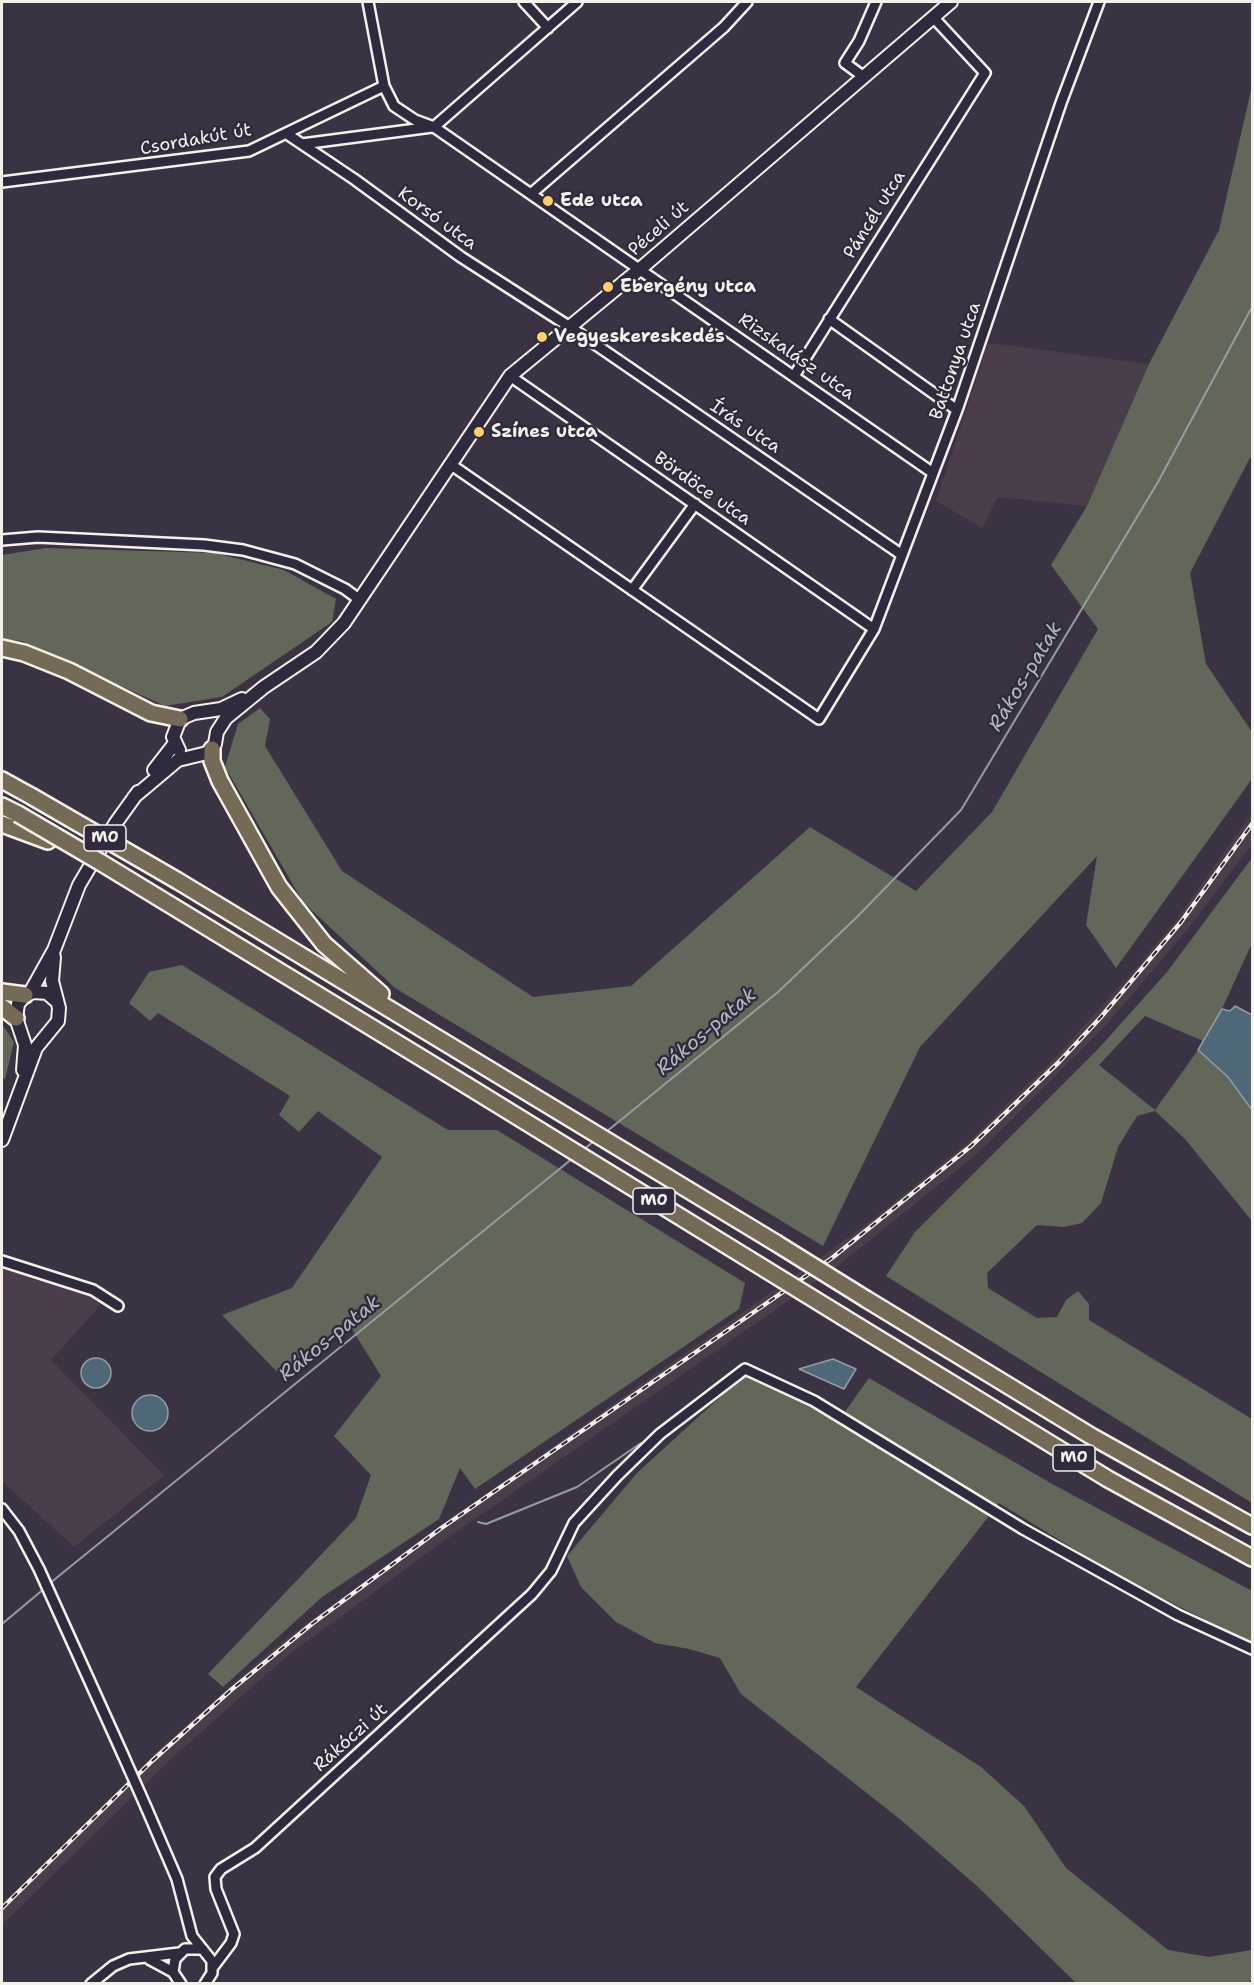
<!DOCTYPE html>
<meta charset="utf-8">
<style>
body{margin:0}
#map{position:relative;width:1254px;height:1985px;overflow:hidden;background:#3b3343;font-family:"Shantell Sans",sans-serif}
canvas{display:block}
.frame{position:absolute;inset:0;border:3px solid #f4f1e8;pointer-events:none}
</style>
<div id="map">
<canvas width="1254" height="1985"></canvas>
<div class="frame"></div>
</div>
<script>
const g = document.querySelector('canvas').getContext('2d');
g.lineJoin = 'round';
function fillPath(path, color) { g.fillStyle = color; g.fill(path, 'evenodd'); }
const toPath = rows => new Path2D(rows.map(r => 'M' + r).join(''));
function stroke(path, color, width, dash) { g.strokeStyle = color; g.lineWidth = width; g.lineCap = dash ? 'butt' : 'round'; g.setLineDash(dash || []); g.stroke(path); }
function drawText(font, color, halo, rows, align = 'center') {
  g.font = font + ' "Shantell Sans",sans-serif'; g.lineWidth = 5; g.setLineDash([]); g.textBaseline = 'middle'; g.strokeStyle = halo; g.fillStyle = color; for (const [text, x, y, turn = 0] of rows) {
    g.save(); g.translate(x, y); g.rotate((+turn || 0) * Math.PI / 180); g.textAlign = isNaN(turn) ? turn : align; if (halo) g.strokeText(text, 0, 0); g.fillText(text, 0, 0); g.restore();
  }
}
const built = toPath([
 [988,343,1149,364,1087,506,998,497,982,528,936,501],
 [1252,813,1252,844,1188,929,1108,1023,978,1153,838,1266,445,1540,286,1657,172,1758,2,1925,2,1905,162,1747,276,1646,436,1529,828,1252,876,1217,968,1142,1055,1058,1138,966,1177,919],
 [2,1266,82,1290,105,1300,51,1360,164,1475,74,1547,2,1481]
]);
const green = toPath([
 [1252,86,1252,454,1190,573,1206,664,1252,732,1252,779,1116,968,1086,925,1097,856,920,1047,823,1246,395,988,303,902,225,767,238,724,260,708,270,719,265,746,342,871,533,997,631,986,810,827,916,891,992,812,1098,629,1051,565,1087,506,1149,364,1219,230],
 [46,548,215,553,284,570,336,599,332,622,222,697,165,706,22,641,2,639,2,555],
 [1252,858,1252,943,1222,1009,1203,1041,1145,1016,1099,1065,1155,1110,1198,1050,1228,1077,1252,1110,1252,1221,1185,1139,1155,1111,1137,1116,1118,1147,1101,1203,1082,1223,1064,1227,1037,1225,987,1273,988,1288,1037,1318,1057,1317,1066,1300,1078,1291,1089,1304,1089,1320,1252,1419,1252,1503,886,1276,915,1232,1100,1047,1167,972],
 [182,965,448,1130,497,1130,745,1283,739,1309,475,1489,460,1468,439,1519,322,1597,223,1687,208,1674,356,1518,371,1475,334,1436,381,1376,350,1326,284,1379,222,1315,292,1288,382,1157,318,1111,299,1132,279,1115,290,1096,158,1013,150,1021,129,1003,149,972],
 [2,1024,14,1042,5,1079,2,1078],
 [751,1369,844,1413,869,1378,1054,1485,1252,1591,1252,1643,1120,1577,999,1503,856,1687,981,1767,1024,1806,1066,1868,1168,1950,1209,1957,1252,1950,1252,1978,1248,1984,1076,1983,977,1886,901,1820,741,1694,720,1658,689,1649,655,1643,616,1622,581,1587,567,1556,637,1473]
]);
const water = toPath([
 [1235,1006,1252,1015,1252,1110,1228,1077,1198,1050,1222,1009,1230,1011,1235,1006],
 '81 1373a15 15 0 1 1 30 0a15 15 0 1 1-30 0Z',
 [833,1359,856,1369,844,1389,799,1369,833,1359],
 '132 1413a18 18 0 1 1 36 0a18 18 0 1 1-36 0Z'
]);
const stream = toPath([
 [606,1132,778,992,857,917,961,810,1158,482,1252,307],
 [582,1151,594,1141],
 [478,1522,486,1524,577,1487,641,1443],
 [49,1584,573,1158],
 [2,1624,45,1588]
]);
const minor = toPath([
 [368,2,384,86,394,106,415,120,434,127,933,473],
 [524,2,548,28],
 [864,77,845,63,859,41,876,2],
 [434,127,577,2],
 [287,134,354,179,461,257,570,327,902,555],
 [302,144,432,127],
 [2,182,249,151,384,86],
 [532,193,724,27,747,2],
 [829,319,957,410],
 [510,376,874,629],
 [794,376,985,73,933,17],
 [450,464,819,719,874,629,957,410,1061,103,1099,2],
 [2,540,38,537,204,545,243,550,295,564,345,589,360,600],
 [632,590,695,504],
 [2,1261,93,1290,118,1306],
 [2,1509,19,1531,39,1569,123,1755],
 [146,1807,177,1879,192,1936,212,1961,212,1973,205,1984],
 [149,1959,173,1972],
 [213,1967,231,1943,234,1934,216,1889,215,1877,221,1869,255,1848,532,1594,551,1571,574,1523,617,1476,660,1434,745,1369,814,1401,1023,1529,1178,1615,1252,1649],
 [91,1984,113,1966,129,1959,179,1953],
 [181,1984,173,1972,175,1959,185,1949,201,1949]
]);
const secondary = toPath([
 [179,750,173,737,180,719,194,713,221,709,242,699],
 [154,770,175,743],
 [134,797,178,760,207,753,215,744,217,732,226,718,264,687,316,652,344,623,510,376,640,269,951,2],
 [30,993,54,950,79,885,115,824,138,792],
 [23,1070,25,1045,16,1018,18,1004,25,995,34,992,47,993,55,1000],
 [2,1140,36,1048,58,1021,59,1008,52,981,54,957]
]);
const trunk = toPath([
 [2,648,24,653,69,671,151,713,180,719],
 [212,749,212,761,220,781,279,887,324,944,381,994],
 [2,780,31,796],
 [2,806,18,814],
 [2,824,48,841],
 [100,862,466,1085],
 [178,881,776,1243],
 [2,992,25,995],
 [2,1007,16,1018],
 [866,1299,1091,1436,1252,1526],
 [843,1317,1108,1479,1252,1558]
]);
const rail = toPath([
 [2,1908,152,1761,231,1690,313,1623,440,1529,832,1258,971,1146,1059,1062,1101,1017,1181,922,1252,824]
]);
const minorBridge = toPath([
 [123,1755,146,1807]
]);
const trunkBridge = toPath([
 [31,796,178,881],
 [18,814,100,862],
 [466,1085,843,1317],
 [776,1243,866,1299]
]);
const markers = [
 [548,201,6,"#ffd166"],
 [608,287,6,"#ffd166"],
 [542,337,6,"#ffd166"],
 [479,432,6,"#ffd166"]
];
const shields = [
 [105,838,42],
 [654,1201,42],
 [1074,1458,42]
];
const shieldNames = [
 ["M0",105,838],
 ["M0",654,1201],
 ["M0",1074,1458]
];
const streetNames = [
 ["Csordakút út",196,140,-10],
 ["Páncél utca",875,215,-58],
 ["Korsó utca",437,219,36],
 ["Péceli út",659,229,-41],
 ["Rizskalász utca",796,357,35],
 ["Battonya utca",956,361,-71],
 ["Írás utca",745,427,34],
 ["Bördöce utca",702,489,35],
 ["Rákóczi út",351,1738,-42]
];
const poiNames = [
 ["Ede utca",560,201],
 ["Ebergény utca",620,287],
 ["Vegyeskereskedés",554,337],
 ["Színes utca",491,432]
];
const waterNames = [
 ["Rákos-patak",1026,677,-59],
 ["Rákos-patak",707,1032,-40],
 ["Rákos-patak",330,1339,-39]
];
fillPath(built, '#4a3e4a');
fillPath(green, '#63675a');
fillPath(water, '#4f6879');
stroke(water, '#919fa5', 1.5);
stroke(stream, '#919fa5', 2);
stroke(minor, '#f4f1e8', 14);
stroke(secondary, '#f4f1e8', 16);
stroke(trunk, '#f4f1e8', 20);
stroke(minor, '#2f2a3d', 9);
stroke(secondary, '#2f2a3d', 12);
stroke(trunk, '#756a55', 15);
stroke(rail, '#f4f1e8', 4.5);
stroke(rail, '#2f2a3d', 2, [7]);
stroke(minorBridge, '#f4f1e8', 14, []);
stroke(trunkBridge, '#f4f1e8', 20, []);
stroke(minorBridge, '#2f2a3d', 9);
stroke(trunkBridge, '#756a55', 15);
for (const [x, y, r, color] of markers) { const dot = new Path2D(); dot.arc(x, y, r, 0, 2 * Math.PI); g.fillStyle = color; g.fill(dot); stroke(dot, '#2f2a3d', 2); }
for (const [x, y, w] of shields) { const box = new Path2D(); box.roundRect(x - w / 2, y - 13, w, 26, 4.5); g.fillStyle = '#2f2a3d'; g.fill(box); stroke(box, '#f4f1e8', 1.5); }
drawText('bold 16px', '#f4f1e8', null, shieldNames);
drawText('18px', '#f4f1e8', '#2f2a3d', streetNames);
drawText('bold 18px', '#f4f1e8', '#2f2a3d', poiNames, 'left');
drawText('italic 20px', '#b2babc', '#2f2a3d', waterNames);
</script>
